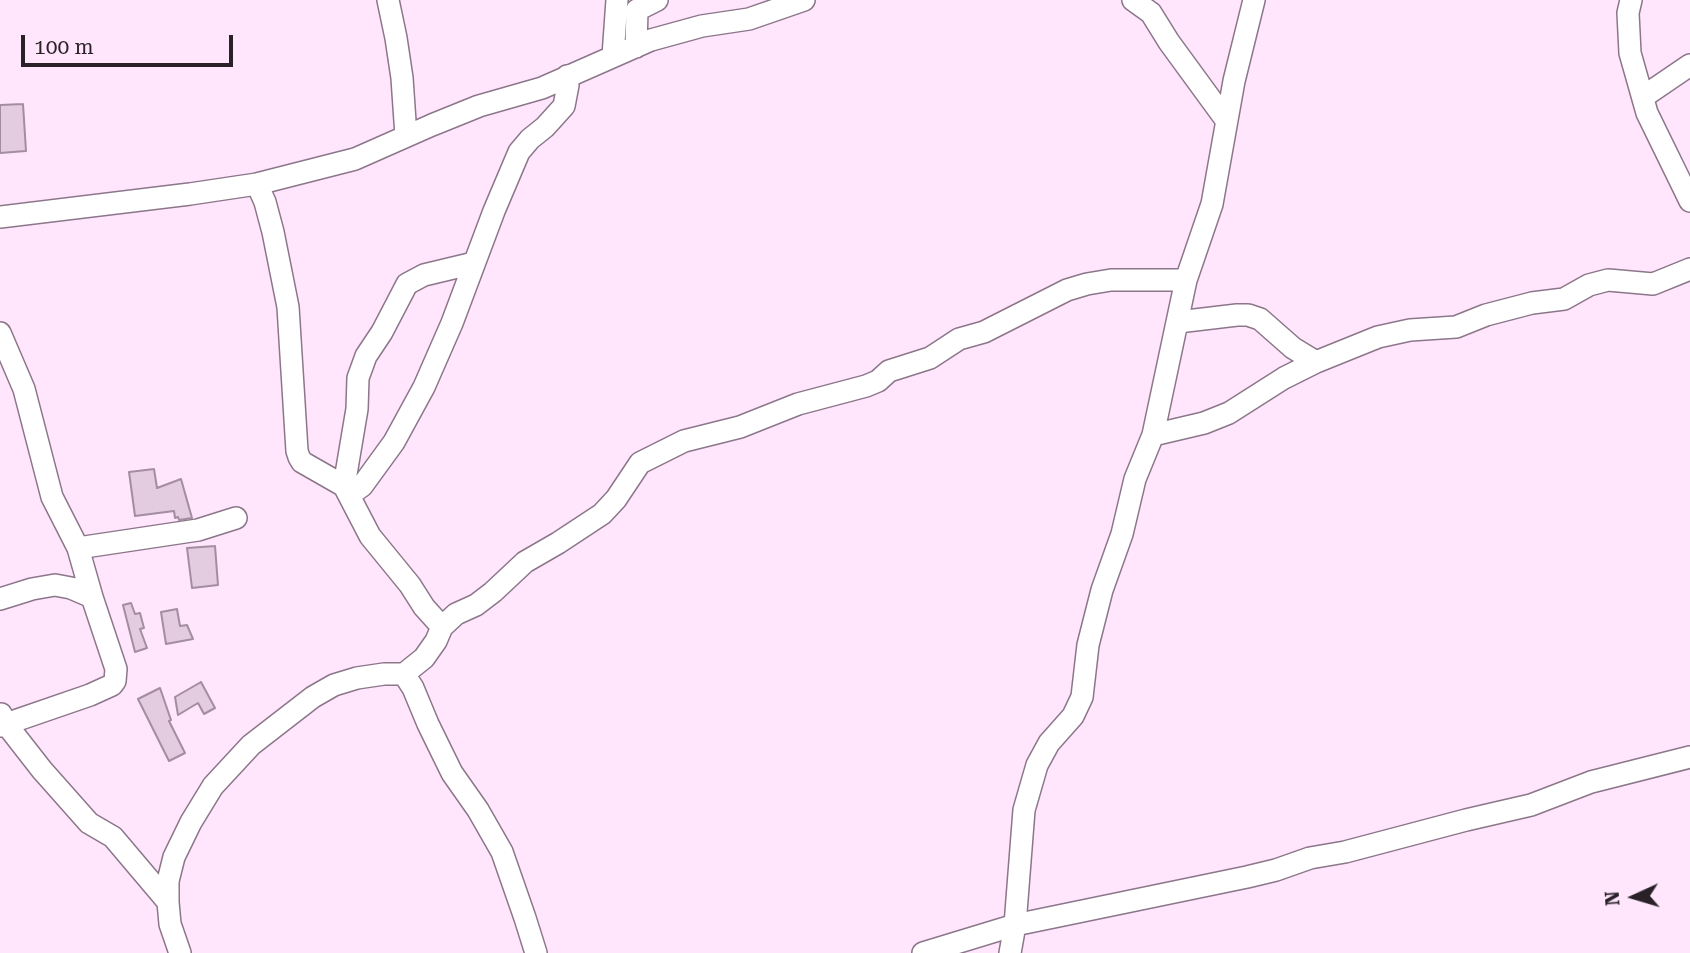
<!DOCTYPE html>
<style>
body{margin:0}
#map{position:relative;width:1690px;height:953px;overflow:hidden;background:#ffe6fc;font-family:"Roboto Serif",serif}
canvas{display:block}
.north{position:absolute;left:1599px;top:862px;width:70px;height:70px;-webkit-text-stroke:5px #ffe6fc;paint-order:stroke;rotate:266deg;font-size:19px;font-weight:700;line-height:28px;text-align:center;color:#292028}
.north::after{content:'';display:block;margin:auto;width:24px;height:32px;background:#292028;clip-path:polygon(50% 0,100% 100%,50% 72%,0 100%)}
.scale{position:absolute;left:21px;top:35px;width:212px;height:32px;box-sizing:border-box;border:4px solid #292028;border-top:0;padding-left:9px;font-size:21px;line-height:24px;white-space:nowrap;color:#292028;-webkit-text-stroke:5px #ffe6fc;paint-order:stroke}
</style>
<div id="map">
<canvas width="1690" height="953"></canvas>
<div class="north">N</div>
<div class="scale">100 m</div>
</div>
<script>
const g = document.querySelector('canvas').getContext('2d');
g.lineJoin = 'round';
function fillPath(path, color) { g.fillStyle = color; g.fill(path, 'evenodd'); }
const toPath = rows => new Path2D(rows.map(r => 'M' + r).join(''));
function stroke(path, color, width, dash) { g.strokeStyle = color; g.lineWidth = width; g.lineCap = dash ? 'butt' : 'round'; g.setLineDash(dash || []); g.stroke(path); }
const building = toPath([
 [23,104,26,151,0,153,0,105,23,104],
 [154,469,157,488,181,479,192,518,179,520,178,517,175,518,174,511,135,516,129,472,154,469],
 [215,546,218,585,192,588,187,548,215,546],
 [131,603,135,614,140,613,144,628,140,629,147,648,135,652,123,605,131,603],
 [177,609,180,626,187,625,193,639,166,644,161,612,177,609],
 [201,682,215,708,204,714,198,703,178,715,175,697,201,682],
 [160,688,171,720,169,721,185,753,169,761,138,699,160,688]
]);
const minor = toPath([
 [388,0,396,38,402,78,406,136],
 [1133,0,1151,13,1169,42,1226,120],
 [1631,0,1628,13,1630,53,1647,113,1690,201],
 [636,47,637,10,657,0],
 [613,56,617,0],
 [1643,97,1690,65],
 [257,184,265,202,273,232,288,307,297,451,299,457,302,462,344,486,370,536,410,585,424,607,442,627],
 [0,217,190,194,257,184,355,159,432,125,479,106,542,88,651,40,702,26,749,19,804,0],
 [1178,322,1237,315,1248,315,1260,319,1293,348,1316,362],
 [0,333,24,389,52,497,78,548],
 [1153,435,1204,423,1229,413,1284,378,1316,362,1378,337,1410,330,1456,327,1486,315,1532,303,1564,299,1589,285,1608,280,1653,284,1690,269],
 [344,486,357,409,358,378,366,356,382,332,407,284,424,275,474,263],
 [349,495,362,486,394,442,424,387,452,323,494,211,519,152,530,139,545,127,564,106,568,85,567,76],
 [0,599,32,589,55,585,71,588,92,597],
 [404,674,413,688,428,724,452,773,478,810,502,852,525,918,536,953],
 [1,714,6,724,42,770,89,823,113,837,168,902],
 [0,726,90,695,112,685,115,681,116,669,92,597,78,548,198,530,236,518],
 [180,953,170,924,168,902,168,881,174,857,191,822,213,786,251,745,313,697,334,685,357,678,384,674,404,674,424,658,436,641,442,627,456,614,476,605,493,592,525,562,558,543,602,514,616,499,640,463,684,441,740,427,798,404,866,386,878,381,889,371,930,358,959,339,984,332,1067,290,1087,284,1111,280,1186,280],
 [923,953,1015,925,1247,877,1276,870,1310,858,1345,852,1466,820,1531,805,1591,782,1690,757],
 [1010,953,1015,925,1024,810,1037,765,1049,743,1073,716,1082,697,1088,645,1102,590,1122,534,1135,479,1153,435,1186,280,1212,204,1234,81,1254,0]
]);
fillPath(building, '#e3cbe0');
stroke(building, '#a38da1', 2);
stroke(minor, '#8c768a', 24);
stroke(minor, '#fff', 21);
</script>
